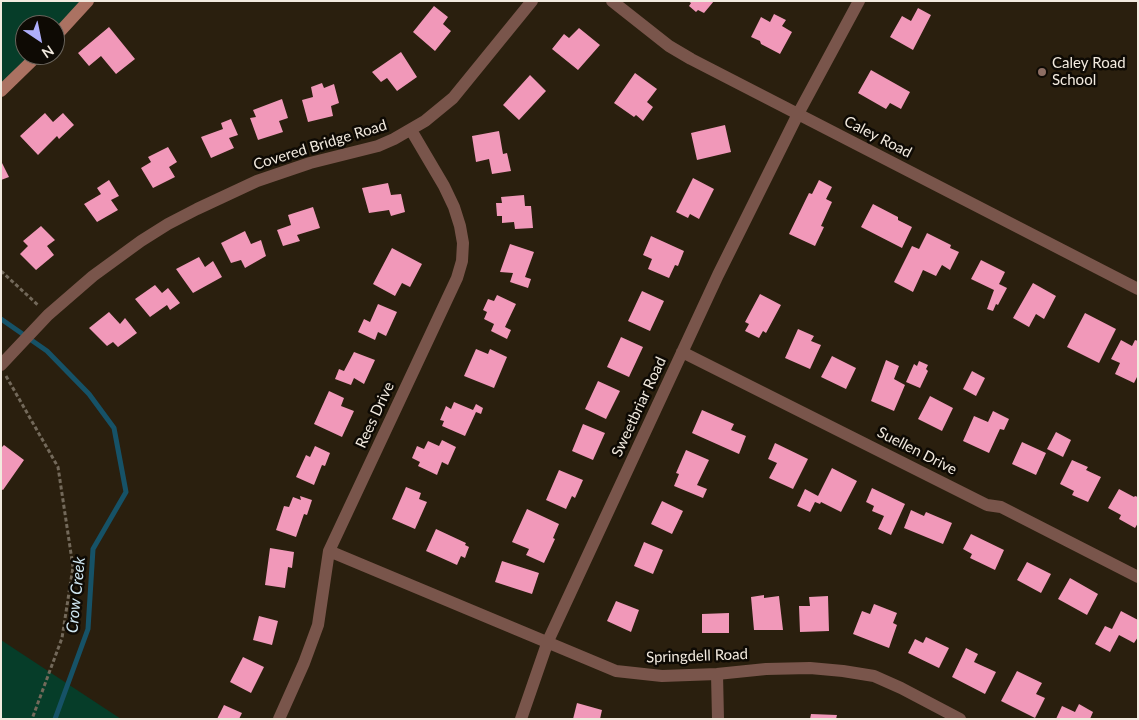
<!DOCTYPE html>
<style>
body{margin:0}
#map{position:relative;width:1139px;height:720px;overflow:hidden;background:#2a1f0e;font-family:Lato,sans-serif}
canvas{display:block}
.frame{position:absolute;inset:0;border:2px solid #f2eadf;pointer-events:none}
.north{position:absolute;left:15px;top:15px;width:50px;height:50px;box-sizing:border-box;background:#0e0a04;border:1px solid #69645c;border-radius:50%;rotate:146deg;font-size:14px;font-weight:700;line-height:20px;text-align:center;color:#f2eadf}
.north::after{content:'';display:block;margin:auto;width:18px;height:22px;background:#aeaefb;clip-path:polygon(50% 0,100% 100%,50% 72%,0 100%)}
</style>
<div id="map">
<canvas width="1139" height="720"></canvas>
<div class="frame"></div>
<div class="north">N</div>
</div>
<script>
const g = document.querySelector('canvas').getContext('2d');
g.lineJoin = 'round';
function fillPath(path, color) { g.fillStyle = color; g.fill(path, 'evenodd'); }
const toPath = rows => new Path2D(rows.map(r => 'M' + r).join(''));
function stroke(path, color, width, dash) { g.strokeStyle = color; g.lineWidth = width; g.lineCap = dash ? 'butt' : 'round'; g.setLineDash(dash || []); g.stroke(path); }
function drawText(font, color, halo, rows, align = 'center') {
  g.font = font + ' Lato,sans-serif'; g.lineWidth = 5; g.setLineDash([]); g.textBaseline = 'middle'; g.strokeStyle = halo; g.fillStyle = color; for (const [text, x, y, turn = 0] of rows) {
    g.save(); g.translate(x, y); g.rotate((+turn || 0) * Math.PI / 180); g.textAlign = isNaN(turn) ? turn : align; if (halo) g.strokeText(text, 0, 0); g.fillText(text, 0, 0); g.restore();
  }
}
const green = toPath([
 [1,1,88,1,55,37,55,25,25,25,25,55,38,55,1,91],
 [1,640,121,719,1,719]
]);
const stream = toPath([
 [1,319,47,351,89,394,114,428,126,492,93,549,88,629,55,719]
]);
const building = toPath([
 [688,1,714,1,704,13,698,10,696,12,689,6,691,3],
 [434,6,448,17,443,24,451,31,435,51,413,32],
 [918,8,931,15,913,50,890,37,902,16,911,21],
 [774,14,786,20,782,26,792,32,780,54,761,44,760,41,751,37,761,17,770,22],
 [109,27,135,59,116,74,101,56,89,66,78,53],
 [579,28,600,45,578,70,552,49,564,34,569,38],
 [401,52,417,77,397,91,387,78,381,82,372,72],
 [871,70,910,92,901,109,890,103,886,109,858,93],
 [635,73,657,89,647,102,653,107,643,121,636,115,634,117,614,103],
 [530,75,546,91,519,120,503,105],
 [322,83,324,88,334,84,339,103,331,106,333,116,308,122,302,100,313,97,311,87],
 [282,99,288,118,279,121,283,132,258,140,250,118,256,117,253,110],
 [45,113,53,122,63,113,74,125,59,139,57,136,38,155,20,136],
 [231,119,238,135,229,138,234,148,211,158,201,137,223,129,221,123],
 [725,125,731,152,697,160,691,133],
 [499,131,503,154,507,153,511,171,492,174,489,159,476,162,472,136],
 [168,147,177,162,169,167,175,177,153,188,141,168,151,162,148,157],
 [1,161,9,177,1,180],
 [693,178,714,189,699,219,690,214,688,218,676,212],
 [109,180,119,196,111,200,118,210,97,222,84,204,101,194,97,188],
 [819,180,832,187,826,199,832,202,821,226,824,227,815,246,789,234,809,193,812,194],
 [388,183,391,195,401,194,405,212,391,216,389,210,369,213,362,188],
 [524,195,525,206,531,206,533,228,515,229,514,222,502,223,502,216,497,216,496,203,502,203,501,197],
 [873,204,898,217,898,220,912,227,902,248,861,227],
 [313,207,320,228,297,235,300,241,283,246,277,230,291,225,288,215],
 [41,226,55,240,47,246,54,255,36,270,20,254,28,246,23,241],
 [245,231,251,244,261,240,266,256,245,268,241,260,231,263,221,243],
 [927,233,951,245,950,248,959,252,950,270,942,265,936,276,923,270,913,292,894,282,912,246,919,249],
 [651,236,684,251,678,266,675,265,669,278,648,269,652,259,643,255],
 [510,244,534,252,525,277,531,279,528,288,510,282,513,273,500,272],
 [392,248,422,264,410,287,402,283,395,296,373,284],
 [199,257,205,267,213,261,222,277,193,293,176,269],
 [981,260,1005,272,999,284,1007,288,998,305,996,304,993,311,987,309,994,290,971,279],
 [1033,283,1056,296,1044,319,1036,314,1029,327,1013,318],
 [155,285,162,293,168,288,180,303,170,310,167,305,150,317,135,299],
 [642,291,664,301,650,331,628,321],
 [760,294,781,305,766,333,763,331,759,338,745,331,749,324,745,322],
 [497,295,516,304,505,327,511,330,507,339,491,331,494,324,484,319,487,312,483,310,488,299,494,301],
 [378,304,397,312,386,336,378,332,375,340,358,332,364,319,370,322],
 [109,312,120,324,125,318,137,333,118,347,113,342,107,346,89,328],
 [1085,313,1116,329,1099,363,1067,347],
 [798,329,814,336,811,341,821,345,810,369,785,358],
 [621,337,643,347,629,377,607,367],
 [1121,340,1132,346,1135,340,1138,341,1138,375,1134,383,1115,374,1120,363,1111,359],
 [476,349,488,354,490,349,507,357,494,388,464,376],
 [354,352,375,360,364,384,354,378,351,385,335,379,339,369,344,371],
 [832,356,856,368,846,389,821,377],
 [886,360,899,366,894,379,905,385,894,411,871,401],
 [919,361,928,365,926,369,928,371,920,388,906,382,914,364,917,366],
 [972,371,985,378,976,396,963,389],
 [598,381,620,391,606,419,585,409],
 [329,391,344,398,341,406,354,411,342,437,314,424],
 [930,396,953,408,942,431,918,419],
 [454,402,473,410,476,404,483,408,481,414,476,412,465,436,442,426,444,421,440,420,446,406,451,409],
 [702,410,734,424,731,430,746,436,739,454,692,433],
 [993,411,1009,419,1004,430,1000,429,989,453,963,441,974,416,988,422],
 [583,424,605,433,593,460,572,451],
 [1056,432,1071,440,1063,457,1047,449],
 [442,440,456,447,448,465,442,462,437,475,418,466,420,462,412,458,417,446,424,449,428,441,439,446],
 [1022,442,1046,453,1036,475,1012,464],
 [775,443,808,459,793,489,769,478,777,463,768,459],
 [4,445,24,460,3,490,1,489,1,448],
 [315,446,330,453,325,466,322,465,314,485,296,477,306,455,310,457],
 [686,450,709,460,697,485,707,489,703,498,674,486,679,474,676,473],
 [1072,460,1088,467,1086,470,1101,477,1088,502,1072,495,1074,491,1060,484],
 [832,468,857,481,841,512,821,502,820,504,815,502,810,512,797,506,805,489,818,496],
 [559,470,583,480,575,498,572,496,566,509,546,500],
 [406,487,421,493,419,499,427,502,415,529,392,519],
 [872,488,905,504,891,535,878,529,884,516,872,511,874,506,866,502],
 [1119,489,1134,497,1135,496,1138,497,1138,523,1135,528,1119,519,1121,515,1108,508],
 [300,496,312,500,307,515,304,514,296,537,276,530,284,506,289,507,293,497,301,500],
 [662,501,683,511,672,534,651,524],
 [527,509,559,524,553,538,555,539,544,563,526,555,529,549,512,542],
 [911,510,924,516,926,512,952,523,943,544,904,528],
 [436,529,466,543,465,545,469,547,465,558,461,556,457,565,426,551],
 [971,534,1004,550,995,570,970,558,972,554,963,549],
 [644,542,663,550,653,574,634,566],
 [270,548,294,552,292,568,288,567,285,588,265,585],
 [502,561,539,573,532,594,495,582],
 [1027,562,1051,574,1041,593,1017,580],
 [1070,578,1098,594,1087,615,1058,599],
 [764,595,764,598,779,596,783,630,754,630,751,597],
 [828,596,829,631,800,632,799,606,810,606,809,597],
 [616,601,639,610,631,632,607,621],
 [874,604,897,613,893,623,897,625,889,648,853,634,862,611,870,614],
 [1121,611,1138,620,1138,637,1134,643,1119,635,1110,652,1095,644,1105,626,1112,629],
 [729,613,729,633,702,633,702,614],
 [259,616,278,621,272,645,253,640],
 [926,637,949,648,939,668,908,653,915,639,923,643],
 [966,648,978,654,974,662,996,672,985,694,952,677],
 [243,657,264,667,251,693,230,682],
 [1017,671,1042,683,1036,694,1045,698,1035,718,1001,701],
 [577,703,602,710,600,719,573,719],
 [1079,704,1093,712,1090,719,1056,719,1062,706,1075,712],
 [224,705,242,713,239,719,217,719],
 [811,714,837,715,836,719,810,719]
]);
const path = toPath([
 [1,271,39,306],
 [6,376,58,467,73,567,62,638,32,719]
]);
const minor = toPath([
 [612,1,669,46,691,59,1138,289],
 [682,352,987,505,1001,507,1138,577],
 [1,365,48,315,93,276,141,241,168,224,197,209,257,181,310,163,378,146,394,139,425,121,453,98,532,1],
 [329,551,616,671,662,676,717,674,766,669,810,668,843,671,874,676,901,688,960,719],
 [717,674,718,719],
 [279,719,304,663,318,625,329,551,457,278,462,261,463,243,460,226,454,207,444,186,411,130],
 [521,719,548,641,718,275,798,114,859,1]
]);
const secondary = toPath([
 [55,37,88,1],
 [1,91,38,55]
]);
const markers = [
 [1042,72,5,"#8d6e63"]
];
const poiNames = [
 ["Caley Road",1052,63],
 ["School",1052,80]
];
const streetNames = [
 ["Caley Road",878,137,27],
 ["Covered Bridge Road",320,145,-17],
 ["Sweetbriar Road",639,407,-65],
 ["Rees Drive",375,415,-65],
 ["Suellen Drive",917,451,27],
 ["Springdell Road",697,656,-2]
];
const waterNames = [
 ["Crow Creek",76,595,-84]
];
fillPath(green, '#063d29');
stroke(stream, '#165267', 5);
fillPath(building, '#f198b9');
stroke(path, '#73695a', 3, [4, 2.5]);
stroke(minor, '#79554b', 12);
stroke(secondary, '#ab7262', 12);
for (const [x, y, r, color] of markers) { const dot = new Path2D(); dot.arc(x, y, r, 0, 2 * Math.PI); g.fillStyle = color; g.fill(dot); stroke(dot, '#0e0a04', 2); }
drawText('15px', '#f2eadf', '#0e0a04', poiNames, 'left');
drawText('15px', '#f2eadf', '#0e0a04', streetNames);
drawText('italic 16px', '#d0e7f2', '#0e0a04', waterNames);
</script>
